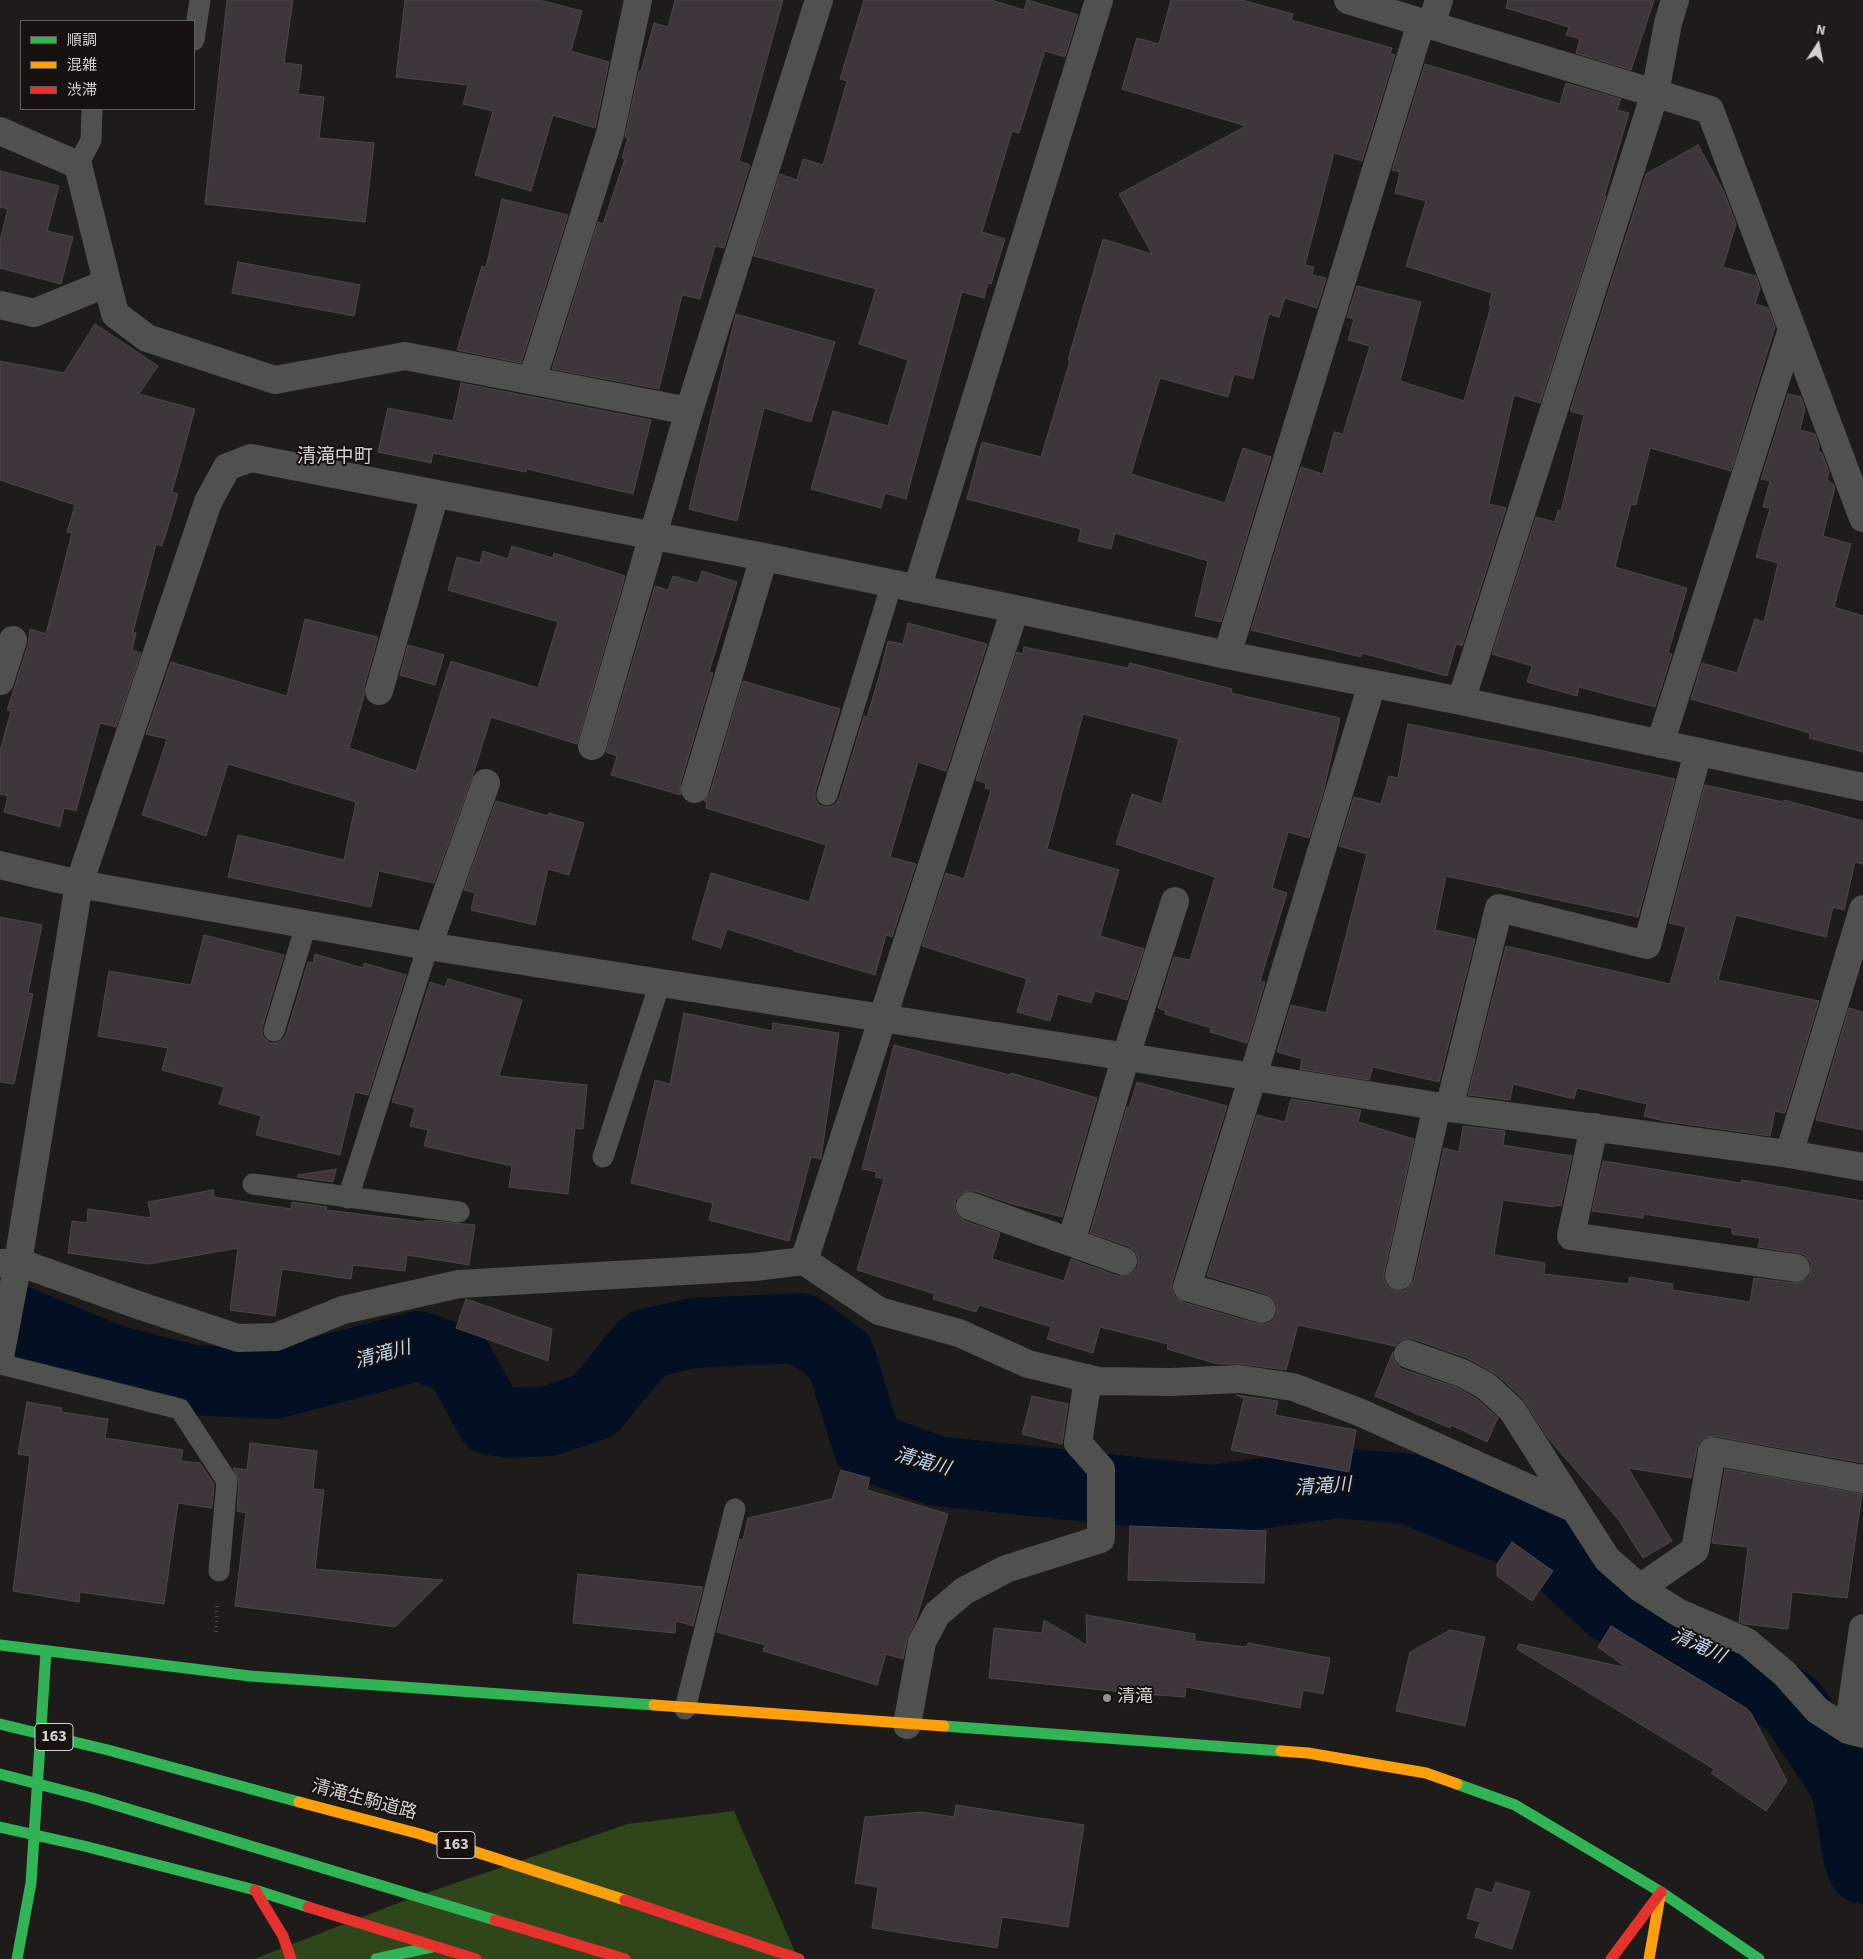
<!DOCTYPE html>
<meta charset="utf-8">
<style>
body{margin:0}
#map{position:relative;width:1863px;height:1959px;overflow:hidden;background:#1e1c1a;font-family:"Source Sans 3","Noto Sans JP",sans-serif}
canvas{display:block}
.legend{position:absolute;left:20px;top:20px;width:175px;height:90px;box-sizing:border-box;background:#17120f;border:1px solid #635f5c;margin:0;padding:6px 9px;list-style:none;font-size:15px;color:#d5d2d0}
.legend li{display:flex;align-items:center;gap:10px;height:25px}
.legend b{width:25px;border:1px solid #635f5c}
.north{position:absolute;left:1793px;top:20px;width:50px;height:50px;-webkit-text-stroke:4px #17120f;paint-order:stroke;rotate:11deg;font-size:14px;font-weight:700;line-height:20px;text-align:center;color:#d5d2d0}
.north::after{content:'';display:block;margin:auto;width:18px;height:22px;background:#d5d2d0;clip-path:polygon(50% 0,100% 100%,50% 72%,0 100%)}
</style>
<div id="map">
<canvas width="1863" height="1959"></canvas>
<ul class="legend">
<li><b style="height:6px;background:#30b455"></b>順調</li>
<li><b style="height:6px;background:#ff9f0a"></b>混雑</li>
<li><b style="height:6px;background:#e5322d"></b>渋滞</li>
</ul>
<div class="north">N</div>
</div>
<script>
const g = document.querySelector('canvas').getContext('2d');
g.lineJoin = 'round';
function fillPath(path, color) { g.fillStyle = color; g.fill(path, 'evenodd'); }
const toPath = rows => new Path2D(rows.map(r => 'M' + r).join(''));
function stroke(path, color, width, dash) { g.strokeStyle = color; g.lineWidth = width; g.lineCap = dash ? 'butt' : 'round'; g.setLineDash(dash || []); g.stroke(path); }
function drawText(font, color, halo, rows, align = 'center') {
  g.font = font + ' "Source Sans 3","Noto Sans JP",sans-serif'; g.lineWidth = 4; g.setLineDash([]); g.textBaseline = 'middle'; g.strokeStyle = halo; g.fillStyle = color; for (const [text, x, y, turn = 0] of rows) {
    g.save(); g.translate(x, y); g.rotate((+turn || 0) * Math.PI / 180); g.textAlign = isNaN(turn) ? turn : align; if (halo) g.strokeText(text, 0, 0); g.fillText(text, 0, 0); g.restore();
  }
}
const green = toPath([
 [734,1811,798,1959,254,1959,406,1900,628,1824]
]);
const river = toPath([
 [0,1313,111,1359,191,1380,274,1384,418,1346,458,1360,491,1420,509,1423,548,1421,594,1406,645,1344,693,1333,800,1328,840,1356,868,1446,936,1471,1212,1500,1338,1483,1409,1489,1541,1543,1611,1608,1721,1654,1793,1706,1845,1783,1859,1859,1863,1869]
]);
const building = toPath([
 [227,0,293,0,284,63,302,65,298,94,324,97,319,138,374,143,365,222,205,204,227,0],
 [405,0,539,0,582,11,571,51,609,62,595,128,553,115,531,191,475,175,493,111,463,104,468,85,396,77,405,0],
 [675,0,783,0,739,161,750,165,724,248,715,246,700,299,682,295,659,389,552,369,598,222,603,224,625,159,622,158,628,137,625,137,639,71,641,71,654,23,668,27,675,0],
 [864,0,991,0,1024,10,1027,0,1078,15,1065,57,1045,51,1019,133,1012,131,982,232,1005,239,991,284,988,283,984,298,962,292,906,499,885,493,881,508,811,489,833,411,888,426,908,360,859,344,876,289,754,256,780,174,797,180,803,159,823,165,847,81,840,79,864,0],
 [1171,0,1242,0,1293,14,1291,20,1392,48,1390,54,1395,55,1362,161,1334,153,1305,265,1314,267,1312,275,1326,278,1317,308,1285,298,1279,317,1269,314,1253,379,1234,374,1228,397,1160,378,1131,474,1225,503,1243,448,1271,457,1221,622,1195,616,1208,561,1115,533,1111,549,1078,541,1081,529,967,499,982,442,1041,457,1070,361,1068,360,1103,239,1152,254,1119,194,1246,126,1122,89,1137,38,1159,44,1171,0],
 [1508,0,1654,0,1631,70,1576,53,1580,39,1566,35,1569,27,1506,8,1508,0],
 [1425,64,1560,104,1566,83,1621,99,1617,110,1629,113,1604,197,1606,196,1540,403,1514,395,1489,504,1506,508,1462,646,1456,644,1447,676,1362,653,1361,657,1251,630,1301,467,1323,474,1334,432,1343,434,1370,346,1348,340,1354,319,1347,317,1357,286,1421,302,1400,381,1464,401,1491,306,1489,305,1492,293,1406,266,1426,201,1395,193,1400,172,1392,170,1425,64],
 [1698,145,1724,192,1736,224,1723,267,1756,276,1760,288,1755,304,1768,308,1775,327,1731,471,1650,448,1636,505,1631,504,1615,567,1687,588,1668,653,1672,654,1655,707,1579,687,1577,696,1527,682,1532,666,1492,654,1536,517,1555,522,1558,510,1561,511,1584,415,1570,411,1646,174,1698,145],
 [0,171,59,186,47,231,73,237,61,284,0,268,0,241,8,209,0,207,0,171],
 [502,199,568,215,521,363,457,350,482,266,486,267,502,199],
 [238,262,360,285,354,316,232,293,238,262],
 [736,314,835,342,811,422,764,408,737,521,689,509,736,314],
 [95,324,158,366,139,394,195,409,172,492,178,494,162,546,156,544,133,632,136,633,132,650,141,653,116,727,100,723,76,811,64,808,60,827,4,812,8,796,0,794,0,751,11,711,7,710,28,645,30,629,46,634,72,533,67,532,75,505,0,480,0,361,64,373,95,324],
 [461,383,651,420,633,494,527,469,526,472,433,453,431,463,378,452,388,408,453,421,461,383],
 [1788,394,1801,397,1805,409,1800,430,1815,434,1819,446,1818,452,1822,453,1829,472,1827,480,1833,484,1835,487,1823,536,1851,544,1834,607,1863,616,1863,752,1809,738,1810,733,1691,699,1702,663,1737,673,1755,619,1764,622,1778,563,1756,557,1770,508,1763,507,1770,481,1761,479,1788,394],
 [512,546,553,558,554,553,625,576,577,744,491,717,473,775,434,883,379,871,371,907,228,877,238,835,344,860,356,802,228,764,206,836,142,815,167,739,146,734,171,662,287,696,305,619,378,637,364,687,364,696,349,748,416,771,451,661,538,688,558,622,448,590,457,557,480,563,483,551,508,559,512,546],
 [702,571,737,582,709,672,713,673,680,785,681,795,611,775,617,756,606,752,655,586,668,590,673,576,698,583,702,571],
 [908,623,987,644,946,771,918,762,890,857,916,864,892,937,886,935,875,975,794,951,795,950,727,929,721,948,692,939,711,873,809,902,826,845,706,808,707,802,704,801,710,793,743,681,840,709,815,792,815,798,818,804,824,807,830,807,836,804,839,799,864,716,867,717,879,677,888,641,903,644,908,623],
 [408,645,444,655,435,685,400,675,408,645],
 [1024,647,1128,668,1130,663,1232,689,1231,693,1340,718,1324,789,1309,838,1288,832,1272,888,1287,893,1260,981,1265,982,1247,1043,1210,1032,1211,1028,1165,1014,1166,1011,1158,1008,1174,957,1190,960,1215,877,1116,844,1132,794,1162,804,1179,739,1083,714,1047,849,1119,870,1100,936,1144,949,1127,1000,1095,991,1091,1003,1058,994,1050,1021,1017,1012,1027,979,922,946,946,873,964,879,991,790,985,788,986,783,976,780,1017,652,1023,654,1024,647],
 [1408,724,1529,748,1675,779,1638,917,1446,876,1435,930,1475,939,1439,1082,1373,1067,1369,1080,1300,1069,1302,1059,1277,1052,1291,1005,1326,1013,1367,854,1339,846,1354,797,1381,804,1389,776,1398,778,1408,724],
 [1705,785,1783,802,1784,800,1863,821,1863,864,1855,862,1844,910,1833,907,1826,937,1736,915,1718,980,1819,1001,1785,1113,1775,1111,1770,1136,1664,1121,1644,1116,1647,1104,1577,1088,1574,1099,1513,1084,1510,1100,1468,1095,1506,946,1670,984,1686,927,1669,923,1705,785],
 [496,801,548,816,549,813,584,823,569,875,548,869,535,925,471,910,475,893,464,890,496,801],
 [0,917,42,925,28,993,33,994,14,1084,0,1082,0,917],
 [204,935,284,955,262,1028,262,1034,265,1039,271,1043,277,1043,282,1040,286,1035,308,962,313,963,315,954,363,968,364,963,406,975,368,1095,355,1092,340,1155,256,1135,261,1116,219,1104,224,1087,162,1070,168,1048,98,1036,109,971,191,985,204,935],
 [448,979,522,1000,499,1076,587,1085,583,1129,575,1128,568,1194,509,1187,512,1166,424,1146,428,1130,410,1126,415,1108,392,1102,430,982,445,987,448,979],
 [1849,1008,1863,1012,1863,1130,1816,1120,1849,1008],
 [684,1013,772,1031,773,1023,839,1033,821,1158,821,1159,811,1157,789,1241,709,1220,713,1203,631,1183,655,1080,670,1084,684,1013],
 [894,1045,1010,1075,1011,1073,1097,1098,1062,1217,1009,1203,975,1191,968,1191,960,1194,955,1201,955,1209,958,1216,965,1221,1000,1233,992,1259,1064,1281,1071,1259,1118,1276,1125,1276,1133,1273,1138,1266,1138,1258,1135,1251,1128,1246,1090,1233,1127,1107,1129,1108,1137,1082,1227,1106,1172,1282,1172,1290,1175,1297,1183,1302,1258,1324,1266,1324,1272,1321,1277,1314,1277,1305,1273,1298,1266,1294,1207,1276,1257,1115,1285,1122,1291,1099,1361,1110,1358,1122,1414,1139,1384,1273,1384,1280,1388,1287,1396,1291,1403,1291,1410,1287,1414,1280,1444,1148,1459,1152,1463,1126,1505,1131,1503,1145,1572,1156,1561,1206,1554,1205,1554,1207,1503,1200,1494,1255,1545,1263,1544,1274,1628,1284,1630,1277,1673,1284,1672,1290,1750,1302,1754,1278,1794,1283,1802,1282,1809,1277,1811,1270,1811,1263,1805,1255,1798,1253,1758,1247,1760,1238,1732,1234,1732,1228,1643,1214,1643,1218,1592,1211,1603,1161,1741,1183,1742,1180,1863,1201,1863,1463,1714,1436,1706,1437,1700,1441,1697,1448,1691,1478,1628,1468,1672,1541,1643,1558,1618,1519,1548,1438,1523,1399,1496,1374,1467,1358,1413,1339,1405,1339,1398,1342,1395,1346,1298,1325,1286,1370,1242,1364,1218,1364,1167,1349,1168,1344,1100,1327,1093,1353,1047,1339,1051,1327,979,1305,976,1312,933,1299,935,1294,857,1270,884,1179,875,1177,877,1172,862,1169,894,1045],
 [336,1169,333,1182,297,1177,298,1175,336,1169],
 [213,1190,214,1197,291,1209,292,1202,327,1207,326,1210,424,1222,425,1220,475,1225,469,1265,407,1255,405,1271,353,1265,351,1279,282,1269,275,1316,230,1310,238,1248,149,1264,68,1253,72,1221,87,1223,88,1209,151,1218,148,1202,213,1190],
 [466,1299,552,1329,548,1361,456,1328,466,1299],
 [1393,1352,1393,1357,1396,1364,1402,1369,1456,1387,1477,1399,1498,1418,1487,1442,1451,1425,1450,1428,1375,1396,1393,1352],
 [1236,1395,1278,1401,1275,1415,1356,1430,1349,1472,1231,1450,1244,1398,1236,1395],
 [1032,1396,1068,1404,1062,1444,1022,1434,1032,1396],
 [27,1402,62,1408,61,1412,108,1419,105,1438,183,1450,181,1461,200,1463,214,1484,212,1508,178,1503,164,1604,80,1592,79,1602,13,1591,30,1456,18,1454,27,1402],
 [250,1443,317,1451,313,1489,324,1490,315,1569,443,1580,395,1627,235,1606,246,1513,237,1511,239,1481,233,1468,247,1470,250,1443],
 [1725,1469,1862,1494,1847,1598,1792,1592,1788,1629,1745,1624,1739,1622,1748,1547,1712,1543,1725,1469],
 [841,1470,870,1478,867,1490,948,1514,916,1620,907,1639,903,1659,886,1654,877,1685,763,1651,765,1645,717,1632,740,1539,743,1540,748,1518,832,1499,841,1470],
 [1130,1526,1266,1531,1264,1583,1128,1580,1130,1526],
 [1512,1542,1553,1571,1532,1601,1497,1576,1497,1564,1512,1542],
 [578,1574,703,1587,693,1626,676,1621,675,1633,573,1623,578,1574],
 [1086,1615,1195,1634,1195,1641,1247,1647,1248,1643,1330,1658,1323,1694,1303,1690,1300,1708,1186,1687,1185,1697,1131,1693,989,1678,994,1628,1042,1633,1044,1620,1087,1645,1086,1615],
 [1611,1626,1746,1708,1751,1713,1787,1781,1766,1811,1711,1773,1714,1769,1517,1649,1519,1644,1627,1668,1598,1647,1611,1626],
 [1450,1630,1485,1637,1465,1726,1396,1711,1410,1652,1450,1630],
 [956,1805,1084,1825,1068,1927,1002,1917,997,1948,872,1928,878,1887,855,1883,865,1817,922,1812,954,1817,956,1805],
 [1496,1882,1530,1892,1512,1949,1475,1937,1480,1922,1467,1918,1476,1888,1492,1893,1496,1882]
]);
const path = toPath([
 [216,1632,217,1602]
]);
const lane = toPath([
 [194,40,200,0],
 [78,165,91,140,92,109],
 [827,795,892,583],
 [274,1031,306,925],
 [603,1157,660,983],
 [253,1184,459,1212],
 [348,1198,428,946],
 [0,1364,180,1409,227,1481,219,1571],
 [685,1709,735,1509]
]);
const street = toPath([
 [1348,0,1710,110,1863,518],
 [1431,26,1439,0],
 [0,131,78,165,115,314,147,338,275,380,405,356,689,411],
 [0,305,34,313,107,283],
 [532,380,610,134,638,0],
 [917,589,1099,0],
 [1227,655,1421,23],
 [0,681,13,640],
 [379,691,435,494],
 [1461,701,1655,93,1668,23,1675,0],
 [1660,744,1792,329],
 [592,746,689,411,819,0],
 [695,789,764,557],
 [0,865,79,884,428,946,1449,1108,1789,1154,1863,1167],
 [428,946,486,783],
 [1449,1108,1499,908,1647,945,1698,752],
 [1594,1127,1571,1236,1796,1268],
 [1789,1154,1863,909],
 [970,1206,1123,1261],
 [1071,1242,1126,1056,1175,901],
 [804,1261,1015,609],
 [1,1263,18,1262,141,1306,238,1338,276,1337,343,1310,459,1284,754,1267,804,1261,879,1311,959,1333,1028,1364,1099,1381,1171,1382,1240,1379,1293,1387,1359,1412,1575,1509,1607,1559,1640,1588,1679,1613,1747,1642,1785,1674,1817,1710,1848,1730],
 [1399,1276,1437,1106],
 [1262,1309,1187,1287,1253,1076,1372,684],
 [1408,1354,1462,1373,1486,1386,1512,1410,1575,1509],
 [0,1357,18,1262,79,884,208,502,227,467,251,458,764,557,1015,609,1227,655,1461,701,1863,787],
 [1640,1588,1695,1550,1712,1451,1863,1479],
 [1863,1628,1848,1730,1863,1734],
 [907,1725,922,1642,937,1614,964,1591,1006,1569,1101,1539,1101,1469,1078,1443,1088,1378]
]);
const fast = toPath([
 [0,1645,250,1676,654,1705],
 [0,1724,108,1750,299,1802],
 [944,1726,1281,1751],
 [0,1774,92,1798,495,1920],
 [1457,1784,1515,1805,1661,1892,1759,1959],
 [0,1827,84,1846,255,1890,308,1907],
 [17,1959,31,1883,46,1651],
 [376,1959,432,1947]
]);
const slow = toPath([
 [654,1705,944,1726],
 [1281,1751,1308,1753,1426,1773,1457,1784],
 [299,1802,420,1834,625,1900],
 [1649,1959,1660,1896]
]);
const jam = toPath([
 [255,1890,283,1936,291,1959],
 [625,1900,799,1959],
 [308,1907,476,1959],
 [495,1920,625,1959],
 [1611,1959,1661,1892]
]);
const markers = [
 [1107,1698,5,"#959290"]
];
const shields = [
 [54,1737,38],
 [456,1845,38]
];
const shieldNames = [
 ["163",54,1737],
 ["163",456,1845]
];
const poiNames = [
 ["清滝",1117,1698]
];
const streetNames = [
 ["清滝生駒道路",364,1801,15]
];
const neighbourhoodNames = [
 ["清滝中町",335,458]
];
const waterNames = [
 ["清滝川",383,1356,-15],
 ["清滝川",922,1463,16],
 ["清滝川",1323,1488,-4],
 ["清滝川",1698,1647,25]
];
fillPath(green, '#2e4619');
stroke(river, '#030f23', 70);
fillPath(building, '#3f363c');
stroke(building, '#4a4848', 1);
stroke(path, '#504f4e', 3, [1, 4]);
stroke(lane, '#50504f', 21);
stroke(street, '#50504f', 28);
stroke(fast, '#30b455', 11);
stroke(slow, '#ff9f0a', 11);
stroke(jam, '#e5322d', 11);
for (const [x, y, r, color] of markers) { const dot = new Path2D(); dot.arc(x, y, r, 0, 2 * Math.PI); g.fillStyle = color; g.fill(dot); stroke(dot, '#17120f', 2); }
for (const [x, y, w] of shields) { const box = new Path2D(); box.roundRect(x - w / 2, y - 13.5, w, 27, 4); g.fillStyle = '#17120f'; g.fill(box); stroke(box, '#d5d2d0', 1); }
drawText('bold 16px', '#d5d2d0', null, shieldNames);
drawText('18px', '#d5d2d0', '#17120f', poiNames, 'left');
drawText('18px', '#d5d2d0', '#17120f', streetNames);
drawText('19px', '#d5d2d0', '#17120f', neighbourhoodNames);
drawText('italic 19px', '#bcd6f2', '#17120f', waterNames);
</script>
